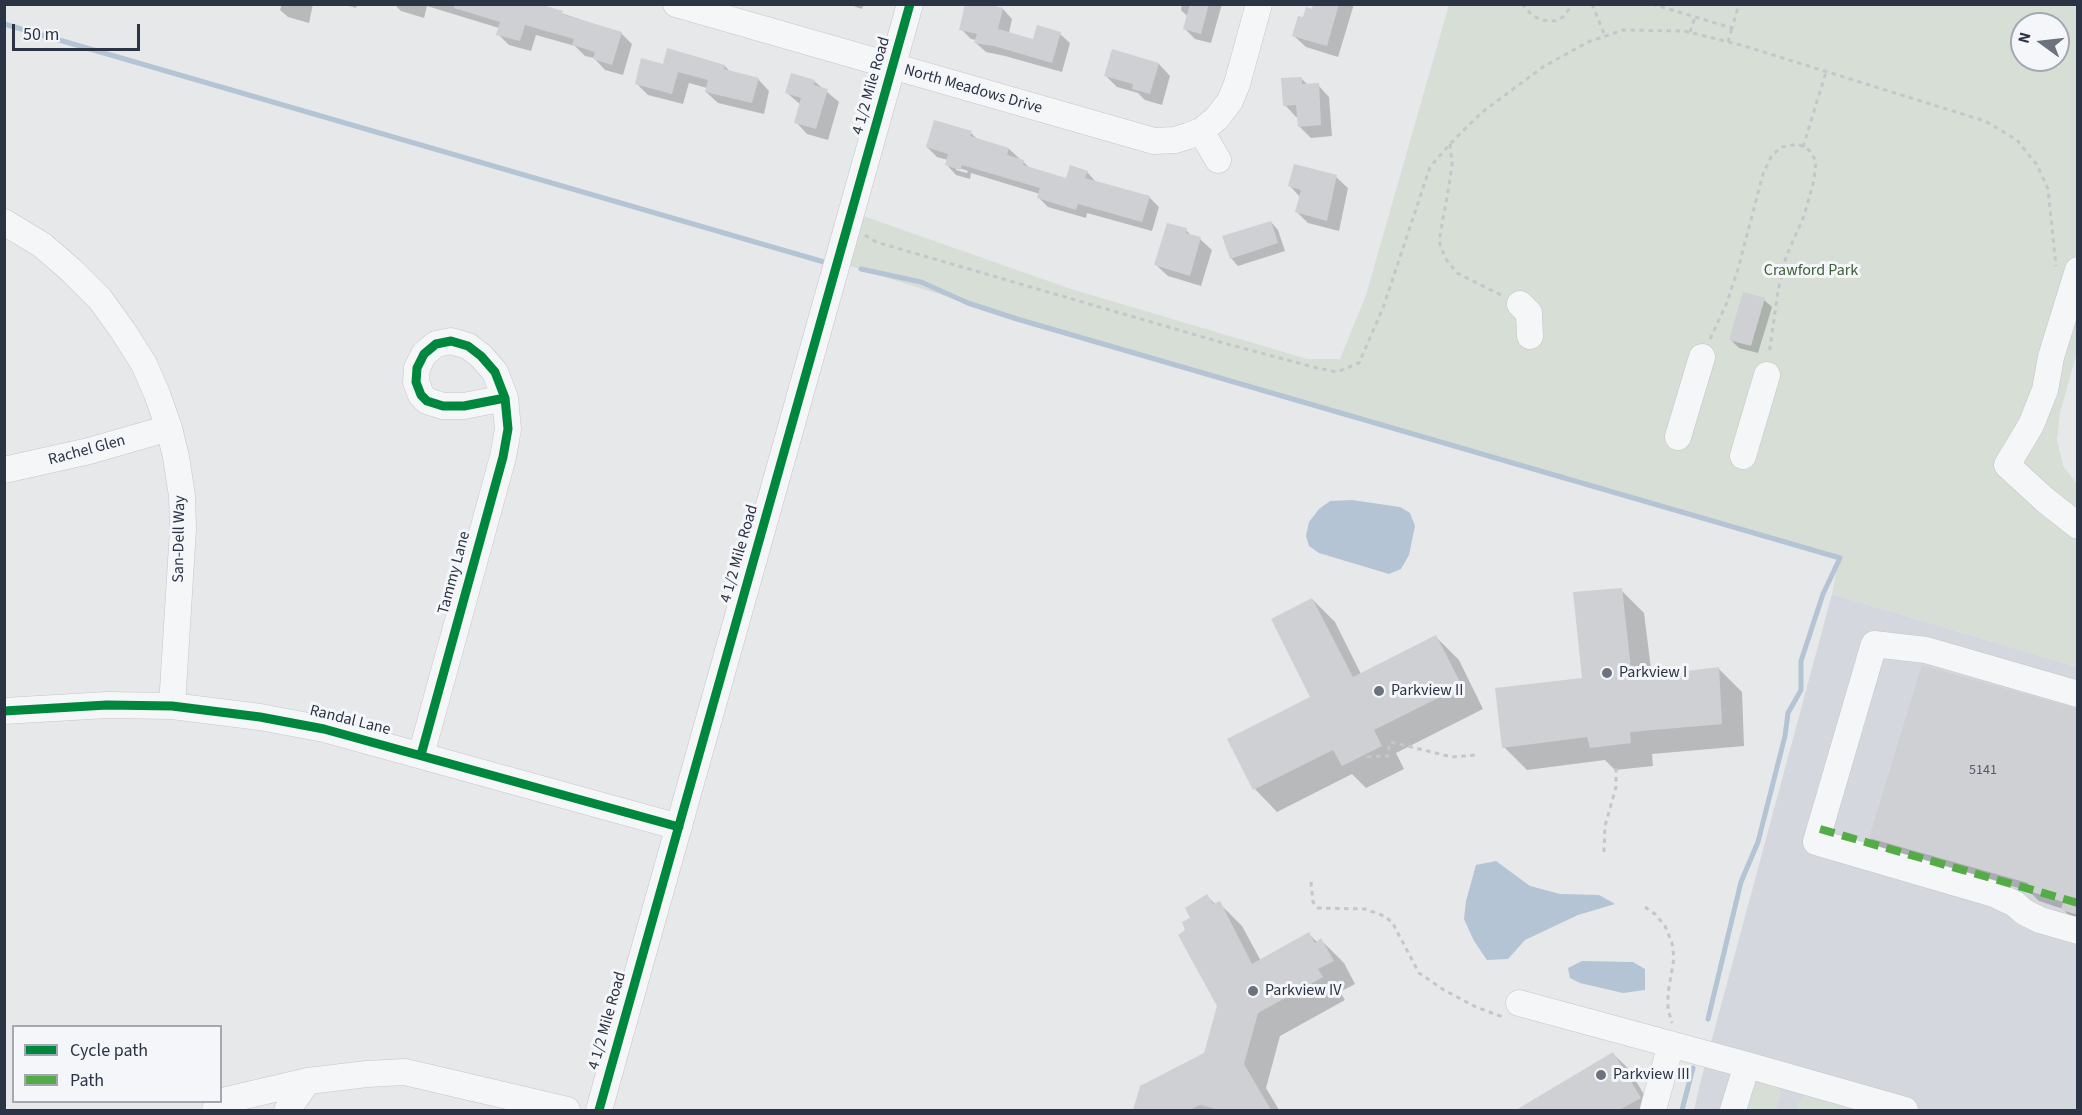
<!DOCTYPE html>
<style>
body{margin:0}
#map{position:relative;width:2082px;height:1115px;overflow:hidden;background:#e6e8ea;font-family:"Source Sans 3",sans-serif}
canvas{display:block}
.frame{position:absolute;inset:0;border:6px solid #2b3445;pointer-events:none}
.legend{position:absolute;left:12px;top:1025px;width:210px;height:78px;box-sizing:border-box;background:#f4f6f9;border:2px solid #a4a8b1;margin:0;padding:8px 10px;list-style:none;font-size:18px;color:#2b3445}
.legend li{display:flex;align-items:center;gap:12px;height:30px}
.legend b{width:30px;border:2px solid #a4a8b1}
.north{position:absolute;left:2010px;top:12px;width:60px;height:60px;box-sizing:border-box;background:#f4f6f9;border:2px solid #a4a8b1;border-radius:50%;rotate:285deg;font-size:16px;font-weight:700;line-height:24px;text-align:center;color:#2b3445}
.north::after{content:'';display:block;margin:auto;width:21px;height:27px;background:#6c737f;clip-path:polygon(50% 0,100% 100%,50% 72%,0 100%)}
.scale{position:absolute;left:12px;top:24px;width:128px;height:27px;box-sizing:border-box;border:3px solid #2b3445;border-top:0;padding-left:8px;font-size:18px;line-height:21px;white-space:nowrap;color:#2b3445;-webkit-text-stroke:4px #f4f6f9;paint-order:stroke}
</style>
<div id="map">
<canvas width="2082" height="1115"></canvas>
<div class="frame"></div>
<ul class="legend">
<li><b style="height:8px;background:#00873e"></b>Cycle path</li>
<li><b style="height:8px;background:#54ac47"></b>Path</li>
</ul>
<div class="north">N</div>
<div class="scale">50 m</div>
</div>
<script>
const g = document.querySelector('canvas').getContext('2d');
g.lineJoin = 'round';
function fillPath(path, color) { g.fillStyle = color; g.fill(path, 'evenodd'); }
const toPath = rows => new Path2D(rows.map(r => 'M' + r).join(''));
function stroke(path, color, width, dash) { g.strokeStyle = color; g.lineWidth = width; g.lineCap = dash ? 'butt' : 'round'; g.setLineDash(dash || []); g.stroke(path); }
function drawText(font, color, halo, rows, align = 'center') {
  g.font = font + ' "Source Sans 3",sans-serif'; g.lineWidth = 6; g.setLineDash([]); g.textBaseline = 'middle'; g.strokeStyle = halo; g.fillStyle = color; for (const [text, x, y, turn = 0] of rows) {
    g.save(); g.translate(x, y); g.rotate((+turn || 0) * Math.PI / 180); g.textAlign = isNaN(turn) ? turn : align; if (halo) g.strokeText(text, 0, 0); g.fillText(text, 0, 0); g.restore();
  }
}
const built = toPath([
 [1832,594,2077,667,2077,1110,1694,1110,1702,1076]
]);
const green = toPath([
 [1449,5,2077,5,2077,352,2060,413,2057,440,2063,466,2077,484,2077,667,1832,594,1839,558,1017,319,847,265,863,216,1071,289,1307,359,1340,359,1366,295],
 [2022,24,2058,24,2058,60,2022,60],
 [1756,1076,1779,1087,1781,1095,1776,1110,1742,1110],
 [1805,1095,1874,1110,1796,1110,1798,1103]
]);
const water = toPath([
 [1352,500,1400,507,1410,513,1415,526,1409,555,1401,569,1389,574,1319,553,1309,546,1306,536,1309,522,1319,509,1330,501],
 [1496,861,1530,886,1560,894,1599,895,1615,904,1578,915,1525,940,1508,959,1487,960,1474,941,1464,919,1466,901,1476,865],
 [1582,961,1633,962,1645,969,1645,990,1623,993,1580,983,1570,978,1568,968]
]);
const shadow = toPath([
 [282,4,313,4,309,23,288,17,280,10],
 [342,4,357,4,356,8],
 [394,4,534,4,621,33,632,44,623,75,605,70,594,58,585,56,575,46,536,35,531,51,509,45,498,34,499,28,427,6,424,18,401,11],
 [847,4,864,4,862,9],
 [967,4,993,4,992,7,1003,9,1012,19,1009,33,1034,41,1060,34,1070,43,1062,72,1005,56,986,52,976,43,977,40,971,39,961,29],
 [1182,4,1222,4,1211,43,1195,39,1184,28,1188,17,1181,10],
 [1315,4,1354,4,1338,57,1306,47,1294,36,1304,19,1313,10],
 [1159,64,1170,76,1162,105,1145,100,1138,93,1117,87,1106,76],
 [664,66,725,66,731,73,758,79,769,91,764,114,718,103,706,92,707,88,689,83,683,104,648,95,636,83],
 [1301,78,1309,86,1318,85,1329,97,1332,136,1311,138,1299,126,1298,117,1296,117,1285,105],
 [814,81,839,102,828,140,807,134,796,122,801,105,787,93],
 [971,133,978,140,1009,149,1030,168,1067,180,1087,172,1097,183,1149,197,1159,207,1152,231,1087,213,1086,218,1048,207,1039,198,1040,194,971,173,970,179,956,175,947,165,948,160,937,157,927,147],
 [956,167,968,171,967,173,956,170],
 [1336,177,1348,188,1339,231,1308,223,1296,211,1300,197,1290,186],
 [1271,222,1278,230,1285,251,1238,266,1231,258],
 [1186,230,1193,237,1200,239,1212,250,1201,286,1168,276,1156,265],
 [1764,300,1772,307,1758,353,1739,348,1731,340],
 [1621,590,1644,613,1652,677,1719,669,1742,692,1744,746,1652,754,1653,766,1615,770,1605,760,1527,770,1504,747,1584,679],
 [1312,599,1335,622,1361,674,1436,637,1459,660,1483,709,1396,753,1404,769,1366,788,1352,774,1277,812,1255,789,1229,740,1312,698],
 [2078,709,2078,922,2074,921,2063,909,2039,901,2029,891,1882,849,1870,838],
 [1207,896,1215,904,1219,903,1242,926,1261,961,1309,934,1318,943,1321,940,1344,963,1355,984,1340,992,1345,1000,1280,1036,1266,1088,1279,1110,1135,1110,1141,1087,1205,1054,1218,1006,1187,930,1192,918],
 [1613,1054,1629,1069,1653,1110,1519,1110]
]);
const stream = toPath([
 [4,24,824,262],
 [861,269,921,282,968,303,1017,319,1840,558,1823,594,1801,661,1801,690,1788,713,1785,736,1758,842,1741,882,1708,1019],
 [1682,1110,1693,1068]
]);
const building = toPath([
 [455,4,539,4,563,11,562,14,622,32,612,65,593,59,595,52,572,45,574,39,525,25,520,41,496,35,500,22,454,8],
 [965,4,988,4,1003,8,998,29,1033,39,1037,25,1061,32,1052,63,994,46,974,43,977,34,959,30],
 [1190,4,1209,4,1201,34,1183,29],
 [1313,4,1339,4,1327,46,1292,36,1298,16,1303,17,1306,7,1312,9],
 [667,48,725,65,724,69,759,78,752,103,705,92,708,80,678,72,672,94,635,84,641,58,663,64],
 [1112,49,1159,63,1150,94,1132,89,1133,84,1104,76],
 [791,73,815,80,814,85,828,89,816,129,794,123,801,98,785,93],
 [1302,77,1302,84,1319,83,1321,125,1298,127,1296,105,1283,106,1281,78],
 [934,120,972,131,970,136,1009,148,1007,155,1024,160,1023,165,1066,178,1070,165,1088,171,1085,178,1150,196,1142,222,1078,204,1076,210,1037,198,1040,188,962,165,960,170,945,165,948,154,926,147],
 [1294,164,1337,175,1327,221,1295,212,1301,190,1288,186],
 [1271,221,1278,243,1230,259,1222,236],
 [1167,223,1187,228,1186,233,1201,237,1190,276,1154,265],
 [1743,292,1765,298,1751,346,1729,340],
 [1622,588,1632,678,1719,667,1722,724,1630,732,1631,743,1590,748,1587,737,1502,748,1495,688,1582,678,1573,592],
 [1312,598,1353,677,1436,635,1462,686,1374,730,1382,746,1342,766,1333,750,1253,790,1227,739,1310,697,1271,619],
 [1922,665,2078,709,2078,915,2061,910,2063,902,2026,890,2028,883,1869,838],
 [1207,894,1213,904,1220,901,1252,964,1309,932,1315,943,1321,938,1334,961,1318,969,1323,977,1258,1013,1244,1064,1271,1110,1220,1110,1200,1105,1189,1110,1133,1110,1140,1086,1204,1053,1217,1006,1178,935,1185,930,1182,922,1190,918,1185,908],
 [1613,1052,1641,1098,1619,1110,1516,1110]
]);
const path = toPath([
 [1522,4,1532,15,1541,20,1555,21,1563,17,1573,4],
 [1592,4,1605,36],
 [1652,4,1732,28,1739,4],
 [1690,32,1695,17],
 [1728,42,1732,28],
 [1450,144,1452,164,1449,186,1439,241,1445,258,1457,273,1503,296],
 [1803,147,1826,72],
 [865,235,876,242,1220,342,1313,367,1337,372,1359,363,1383,308,1430,167,1450,144,1481,113,1543,67,1588,42,1623,30,1684,31,1741,45,1985,121,2017,140,2037,165,2048,189,2056,266],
 [1710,339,1726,305,1738,269,1763,174,1772,155,1782,147,1798,144,1809,150,1816,161,1814,180,1804,216,1786,257,1778,291,1769,355],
 [1367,757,1388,756,1389,744,1391,742,1452,757,1475,755],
 [1604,852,1605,826,1616,787,1616,767],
 [1311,882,1313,902,1318,908,1365,909,1384,916,1392,922,1419,973,1444,990,1476,1007,1503,1017],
 [1645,907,1655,914,1665,926,1672,943,1674,958,1668,993,1668,1009,1672,1023]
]);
const minor = toPath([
 [676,4,1154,141,1175,140,1188,136,1201,131,1217,118,1230,101,1237,84,1259,4],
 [1201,131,1218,160],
 [4,222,42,245,72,271,100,299,123,331,144,364,157,394,169,428,176,457,182,496,183,529,172,706],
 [2078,270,2051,357,2045,390,2031,425,2007,465,2044,499,2078,526],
 [1520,304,1529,313,1530,336],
 [1678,437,1702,357],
 [1743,456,1767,375],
 [4,470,89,451,169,428],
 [2078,694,1926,650,1874,644,1816,842,1994,894,2015,904,2024,912,2040,920,2078,931],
 [4,711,107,705,172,706,260,717,324,729,679,827],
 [421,755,503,457,508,429,505,398,495,372,481,356,468,346,451,341,436,344,424,354,417,368,416,382,421,395,427,401,443,406,464,406,505,398],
 [1519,1003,1747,1065,1905,1110],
 [215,1110,227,1100,308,1081,367,1074,405,1072,567,1110],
 [287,1110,308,1081],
 [599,1110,910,4],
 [1653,1110,1671,1044],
 [1733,1110,1747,1065]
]);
const quiet = toPath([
 [1820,829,2078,903]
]);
const cycleway = toPath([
 [4,711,107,705,172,706,260,717,324,729,679,827],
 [421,755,503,457,508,429,505,398,495,372,481,356,468,346,451,341,436,344,424,354,417,368,416,382,421,395,427,401,443,406,464,406,505,398],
 [599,1110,910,4]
]);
const markers = [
 [1607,673,6,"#6c737f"],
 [1379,691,6,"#6c737f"],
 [1253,991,6,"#6c737f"],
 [1601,1075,6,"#6c737f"]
];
const numberNames = [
 ["5141",1983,771]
];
const streetNames = [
 ["4 1/2 Mile Road",872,86,-74],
 ["North Meadows Drive",973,90,16],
 ["Rachel Glen",87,451,-15],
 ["San-Dell Way",180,539,-89],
 ["4 1/2 Mile Road",740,554,-74],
 ["Tammy Lane",455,573,-75],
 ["Randal Lane",350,721,14],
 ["4 1/2 Mile Road",608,1021,-74]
];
const parkNames = [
 ["Crawford Park",1811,271]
];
const poiNames = [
 ["Parkview I",1619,673],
 ["Parkview II",1391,691],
 ["Parkview IV",1265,991],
 ["Parkview III",1613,1075]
];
fillPath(built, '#d4d7dd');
fillPath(green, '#d6ded6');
fillPath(water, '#b4c4d5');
fillPath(shadow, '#0003');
stroke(stream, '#b4c4d5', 5);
fillPath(building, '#ced0d3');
stroke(minor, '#c4c6c8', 27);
stroke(path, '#c5c6ca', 3, [4.5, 4.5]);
stroke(minor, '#f5f6f7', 26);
stroke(quiet, '#54ac47', 8, [15, 8]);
stroke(cycleway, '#00873e', 9);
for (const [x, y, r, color] of markers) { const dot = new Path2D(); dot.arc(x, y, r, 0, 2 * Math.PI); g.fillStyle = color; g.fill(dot); stroke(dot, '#f4f6f9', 2); }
drawText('14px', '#545c69', null, numberNames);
drawText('16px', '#2b3445', '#f4f6f9', streetNames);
drawText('16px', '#3f6138', '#f4f6f9', parkNames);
drawText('16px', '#2b3445', '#f4f6f9', poiNames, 'left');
</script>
